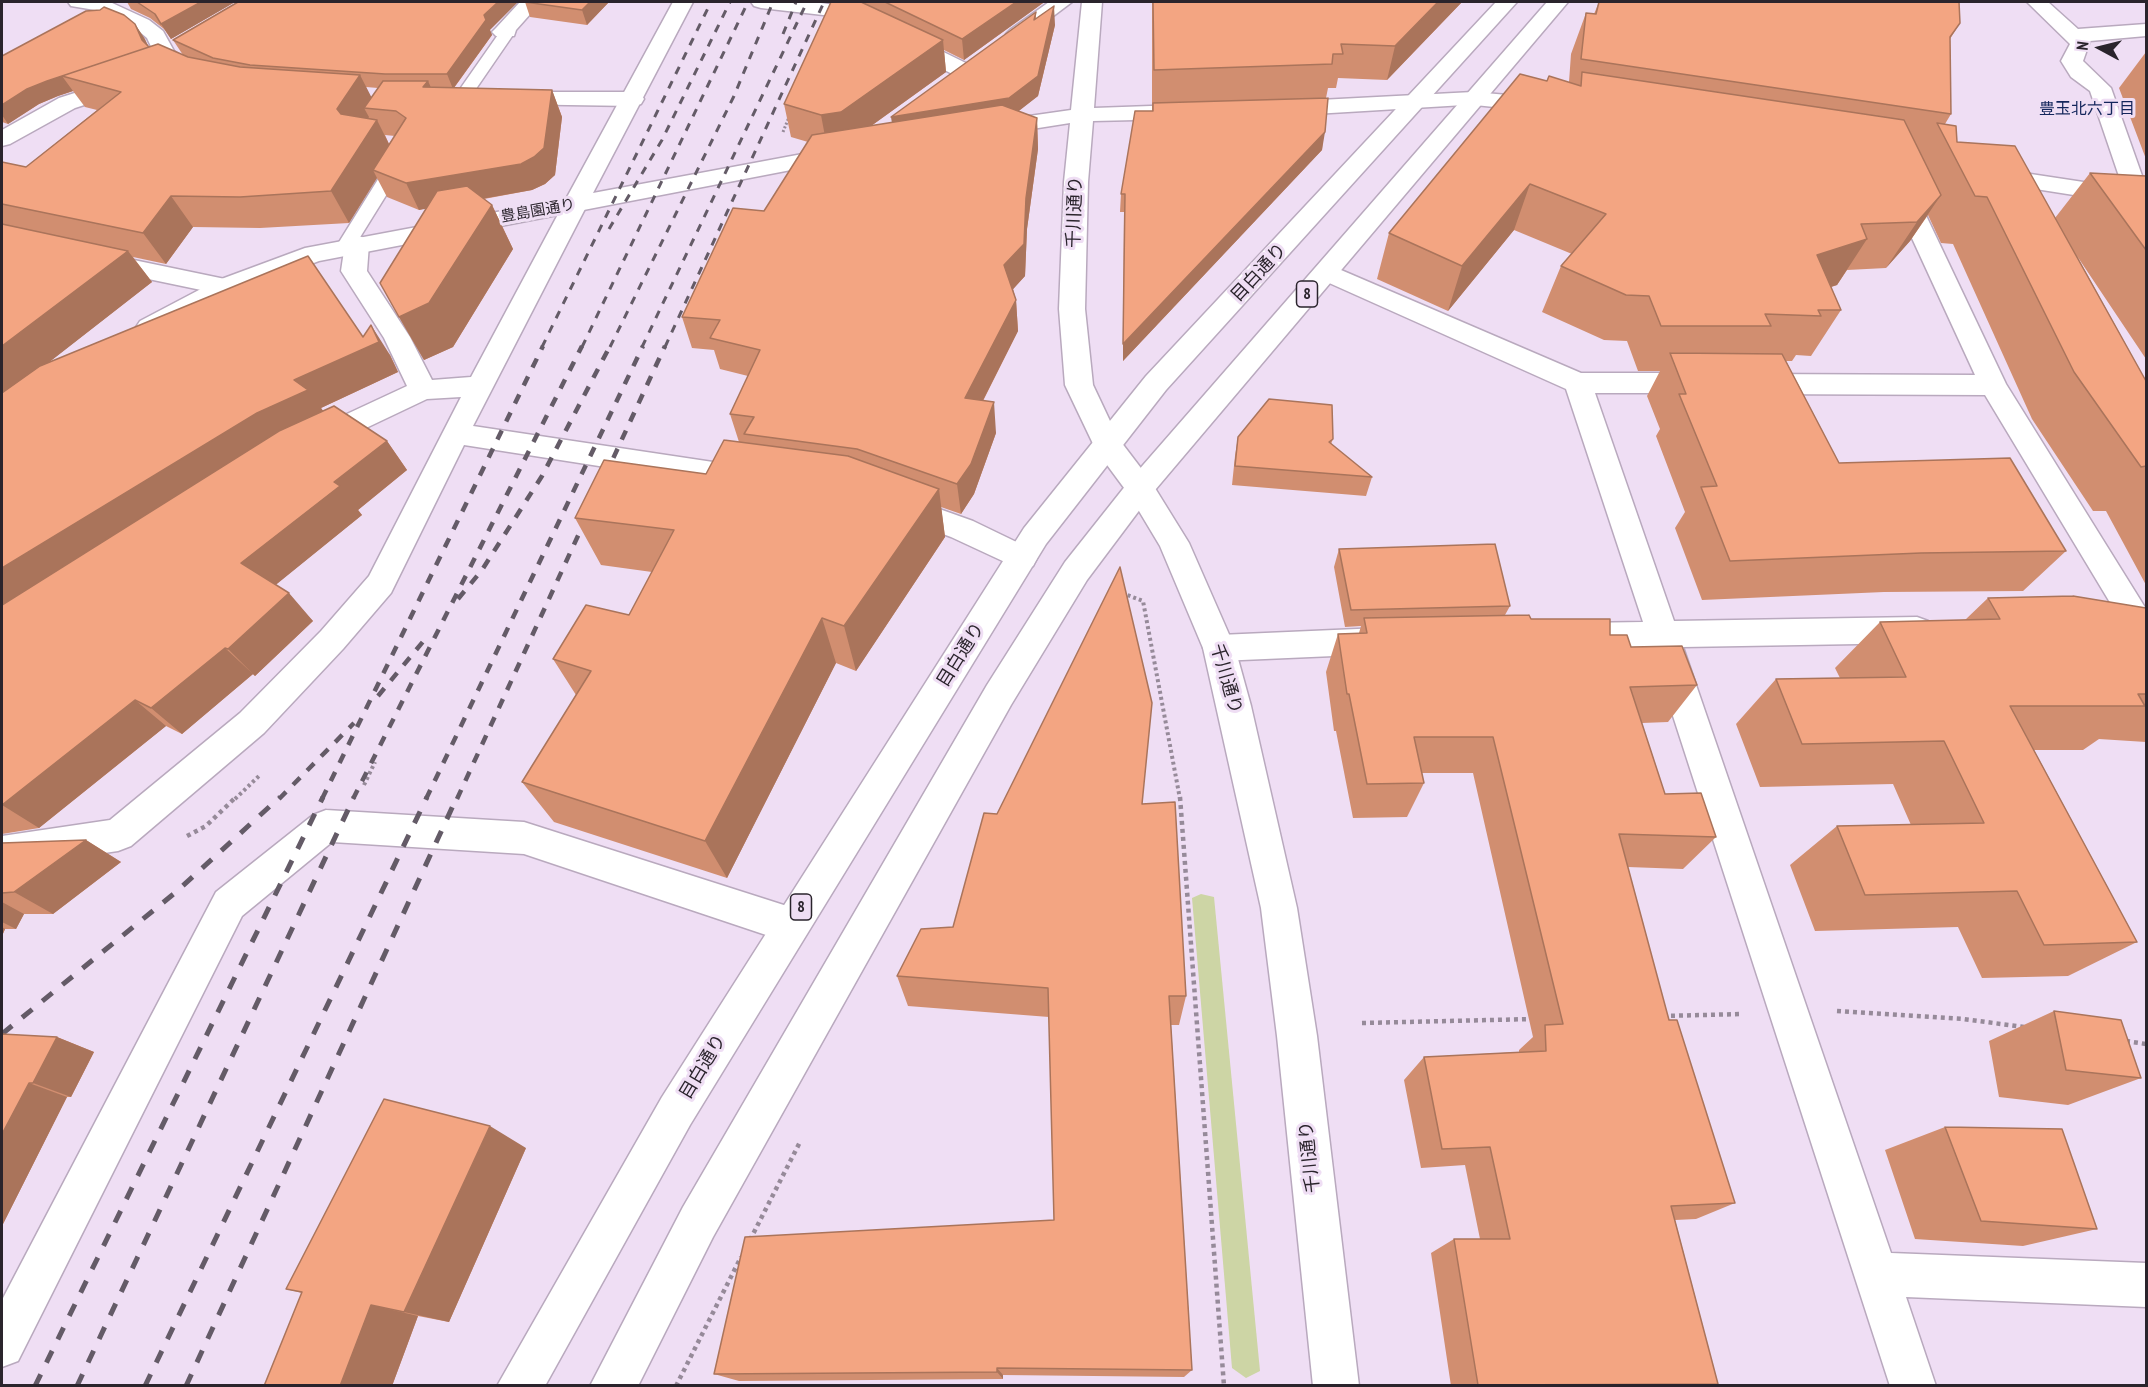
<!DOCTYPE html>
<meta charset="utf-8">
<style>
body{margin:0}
#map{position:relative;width:2148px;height:1387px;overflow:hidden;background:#efdef4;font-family:"PT Sans Narrow",sans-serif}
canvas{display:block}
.frame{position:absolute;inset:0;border:3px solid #2a242c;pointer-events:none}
.north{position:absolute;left:2070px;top:18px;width:60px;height:60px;-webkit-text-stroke:4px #efdef4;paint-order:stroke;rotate:277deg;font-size:16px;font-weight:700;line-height:24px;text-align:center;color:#2a242c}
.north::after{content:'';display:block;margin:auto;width:21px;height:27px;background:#2a242c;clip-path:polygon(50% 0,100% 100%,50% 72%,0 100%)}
</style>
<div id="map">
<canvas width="2148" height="1387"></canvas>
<div class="frame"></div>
<div class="north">N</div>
</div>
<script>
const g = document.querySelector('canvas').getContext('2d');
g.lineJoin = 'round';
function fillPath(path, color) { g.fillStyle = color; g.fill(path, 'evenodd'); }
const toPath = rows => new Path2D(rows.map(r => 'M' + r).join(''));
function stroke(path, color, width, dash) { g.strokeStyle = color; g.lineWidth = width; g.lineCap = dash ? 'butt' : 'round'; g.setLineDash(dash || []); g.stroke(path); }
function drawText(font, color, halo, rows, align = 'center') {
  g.font = font + ' "PT Sans Narrow","Noto Sans JP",sans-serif'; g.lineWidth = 6; g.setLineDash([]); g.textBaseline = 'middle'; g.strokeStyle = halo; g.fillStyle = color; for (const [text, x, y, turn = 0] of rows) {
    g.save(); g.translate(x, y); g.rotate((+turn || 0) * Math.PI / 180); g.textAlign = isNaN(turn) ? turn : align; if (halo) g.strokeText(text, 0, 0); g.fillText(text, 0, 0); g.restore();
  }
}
const green = toPath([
 [1201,894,1214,897,1260,1371,1246,1378,1232,1368,1192,898]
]);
const pathFar2 = toPath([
 [783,132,789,117]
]);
const pathFar1 = toPath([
 [1122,593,1143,601,1180,799],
 [364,785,375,762],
 [235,799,259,776]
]);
const path = toPath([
 [1180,797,1224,1386],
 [187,836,206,826,236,797],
 [1837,1011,1963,1019,2024,1027],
 [1663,1016,1743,1014],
 [1362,1023,1533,1019],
 [2126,1041,2146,1044],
 [750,1240,800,1142],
 [676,1386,741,1257]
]);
const lane = toPath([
 [507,27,515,32,469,99,467,102,455,102,453,99,502,29,507,27],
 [399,155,408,160,354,247,345,253,339,251,336,247,390,160,399,155]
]);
const street = toPath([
 [68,2,110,2,149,20,163,31,174,51,187,61,204,67,207,72,204,77,196,79,171,71,157,59,147,38,135,28,95,10,71,6,68,2],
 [520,2,541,2,516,30,514,36,496,36,492,32,496,28,520,2],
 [751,2,814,2,842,6,868,15,974,67,977,72,974,77,966,79,958,77,854,23,832,16,761,8,754,6,751,2],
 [1049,2,1072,2,1024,38,1010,38,1006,34,1010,30,1049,2],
 [2027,2,2048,2,2078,29,2146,24,2146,36,2090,41,2083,61,2111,88,2146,187,2146,215,2137,213,2131,204,1991,182,1983,180,1979,175,1983,170,1991,168,2123,188,2090,91,2071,77,2061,61,2070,44,2027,2],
 [122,78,130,80,133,85,130,90,75,108,10,144,2,146,2,130,59,98,122,78],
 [511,92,633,92,641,94,644,99,641,104,633,106,503,104,500,99,503,94,511,92],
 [1473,92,1543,98,1551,100,1554,105,1551,110,1543,112,1465,104,1462,99,1465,94,1473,92],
 [1900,179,1908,181,1912,186,2006,384,2146,609,2146,648,2135,644,1985,395,1752,394,1742,391,1738,384,1742,377,1752,374,1975,375,1888,186,1892,181,1900,179],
 [575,198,584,200,587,205,473,426,753,468,763,471,768,479,763,487,753,490,464,445,391,593,343,649,264,733,131,846,118,851,2,868,2,836,110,820,240,713,321,631,369,576,461,397,427,399,326,447,316,450,306,447,302,440,306,433,407,386,384,338,341,271,345,244,348,238,357,236,366,238,369,244,367,271,410,337,432,380,471,377,563,205,566,200,575,198],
 [100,253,225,279,234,281,238,287,234,293,225,295,91,267,87,261,91,255,100,253],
 [1327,264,1581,373,1698,373,1708,376,1712,383,1708,390,1698,393,1595,393,1674,621,1917,617,1928,621,1933,630,1928,639,1917,643,1683,647,1891,1253,2146,1263,2146,1307,1906,1297,1936,1386,1890,1386,1651,648,1581,649,1570,645,1565,636,1570,627,1581,623,1643,622,1566,389,1318,278,1314,272,1318,266,1327,264],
 [900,495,973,521,1033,550,1037,558,1033,566,1022,570,951,537,890,514,885,506,890,498,900,495],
 [1380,628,1391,632,1396,641,1391,650,1380,654,1219,661,1208,657,1203,648,1208,639,1219,635,1380,628],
 [326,810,524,822,790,907,803,913,809,925,803,937,790,943,524,854,332,842,242,916,18,1361,2,1367,2,1300,216,892,313,815,326,810]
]);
const secondary = toPath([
 [673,2,693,2,593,193,840,147,848,149,852,154,848,159,319,261,234,293,158,333,149,336,140,333,136,327,140,321,216,281,305,248,566,199,673,2],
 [1082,2,1102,2,1094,108,1179,105,1187,107,1190,112,1187,117,1179,119,1093,121,1088,182,1085,309,1093,385,1118,438,1150,480,1189,543,1235,648,1251,706,1297,908,1317,1036,1359,1386,1313,1386,1277,1036,1261,908,1203,648,1160,546,1130,496,1096,450,1065,385,1059,309,1064,182,1070,123,994,135,986,133,983,128,986,123,994,121,1071,110,1082,2],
 [1473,92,1481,94,1484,99,1481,104,1281,116,1273,114,1270,109,1273,104,1281,102,1473,92]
]);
const primary = toPath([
 [1496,2,1517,2,1166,390,1046,544,690,1125,545,1386,497,1386,662,1097,1024,528,1146,376,1496,2],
 [1547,2,1568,2,1150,496,1087,580,1011,705,713,1237,638,1386,590,1386,683,1207,987,685,1065,562,1130,480,1547,2]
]);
const railFar2 = toPath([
 [783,34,796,2],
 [609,229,662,140,730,2],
 [542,347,711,2],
 [582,347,748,2],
 [610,347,734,96,773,2],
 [642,347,807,2],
 [665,347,824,2]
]);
const railFar1 = toPath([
 [605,476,665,346],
 [458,599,482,570,542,476,610,346],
 [378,696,426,638],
 [279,799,354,723],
 [322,799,543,346],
 [353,799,582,346],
 [426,799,643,346],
 [457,799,588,514]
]);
const rail = toPath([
 [2,1034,176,892,280,797],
 [35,1386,323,797],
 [77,1386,354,797],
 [145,1386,427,797],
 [186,1386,457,797]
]);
const wall = toPath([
 [127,2,235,2,171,39,164,29,150,18,131,9],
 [525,2,609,2,587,25,530,17],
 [831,2,1044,2,1043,3,964,60,944,50,946,72,871,126,892,123,1036,12,1036,19,1055,25,1038,96,1018,111,1037,118,1038,149,1027,229,1025,276,1013,289,1016,300,1018,331,983,401,996,433,974,494,961,514,941,507,945,537,856,671,836,663,727,878,554,822,522,782,576,695,553,659,629,615,652,572,601,565,575,518,706,474,739,442,730,414,748,376,720,369,714,350,692,348,682,317,764,211,808,142,791,137,784,104],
 [1152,2,1462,2,1387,80,1338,78,1336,88,1328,88,1326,98,1322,150,1123,361,1124,212,1120,212,1121,194,1152,111],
 [1599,2,1960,23,1950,39,1951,114,1945,124,1957,142,2055,218,2090,173,2146,176,2146,359,2077,256,2146,381,2146,585,2106,511,2093,511,2032,419,1953,244,1941,243,1928,215,1910,241,1886,268,1847,270,1837,285,1831,287,1841,310,1811,356,1796,355,1792,361,1786,361,1839,463,2066,551,2023,591,1884,592,1702,600,1675,528,1685,512,1656,436,1660,429,1647,396,1660,371,1638,371,1627,341,1604,340,1542,312,1561,266,1572,254,1514,230,1448,311,1377,279,1389,233,1547,81,1569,82,1571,54,1586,13,1594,14],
 [135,24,149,47,183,55,173,40,490,30,492,35,454,88,552,90,562,117,555,175,545,184,532,190,484,199,492,205,513,249,453,347,424,360,399,317,426,208,419,210,387,197,377,178,349,223,260,228,193,227,166,264,133,257,152,282,49,362,363,337,390,355,398,372,321,408,323,411,387,441,407,470,358,510,362,515,275,585,313,621,255,676,253,674,182,734,166,726,39,828,2,834,2,162,26,167,97,110,85,107,73,91,58,96,39,104,8,124,2,122,2,56],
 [366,87,378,88,371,98],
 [385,135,395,136,389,144],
 [2146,52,2146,159,2119,88],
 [1238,437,1333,439,1331,444,1372,477,1366,496,1232,485,1235,456],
 [1339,549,1510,606,1505,615,1610,635,1697,685,1668,722,1642,723,1665,794,1716,837,1683,869,1628,867,1669,1020,1735,1203,1696,1219,1675,1220,1718,1384,1704,1386,1451,1386,1431,1253,1454,1239,1480,1239,1465,1165,1421,1168,1404,1080,1424,1057,1519,1052,1519,1050,1533,1037,1473,773,1422,773,1424,783,1407,817,1353,818,1336,731,1334,731,1326,672,1338,634,1359,633,1361,626,1345,627,1334,567],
 [1988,598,2146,608,2146,742,2099,739,2083,750,2034,750,2137,942,2068,976,1982,978,1958,927,1815,931,1790,865,1837,826,1911,825,1893,784,1760,787,1736,724,1776,679,1840,678,1835,668,1880,622,1965,620],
 [1142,804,1186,996,1179,1025,1171,1025,1192,1370,1184,1377,1003,1375,1003,1379,739,1381,714,1374,1054,1220,1049,1017,908,1006,897,976,953,927,997,814],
 [86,840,121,862,53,914,24,914,16,929,5,929,2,936,2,843],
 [2054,1011,2141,1078,2068,1105,1999,1097,1989,1041],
 [2,1034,57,1037,94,1052,71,1097,67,1097,2,1226],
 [1945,1127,2097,1229,2023,1246,1915,1239,1885,1150],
 [526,1148,449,1322,418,1316,392,1386,264,1386,302,1293,286,1289]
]);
const shadedWall = toPath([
 [201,2,235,2,171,39,161,24],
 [498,2,518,2,490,30,492,35,453,89,447,74,484,15],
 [590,2,609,2,587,25,582,10],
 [1016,2,1044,2,1043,3,964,60,962,39],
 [1438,2,1462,2,1387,80,1395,46],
 [1054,6,1055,25,1038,96,1010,118,894,136,891,117],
 [135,24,145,39,149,48,62,76,73,91,58,96,39,104,8,124,2,115,2,105,27,89,142,40],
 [943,40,946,72,846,144,827,147,821,115],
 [360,75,376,106,364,108,369,117,354,140,337,109],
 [428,81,440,107,423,87],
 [552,90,562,117,555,175,545,184,532,190,419,210,406,183],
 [1037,118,1038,149,1027,229,1025,276,1006,297,1004,265,1026,198],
 [377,120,393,152,373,170,377,178,349,223,331,191],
 [1325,132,1322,150,1123,361,1123,344],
 [1530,184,1514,230,1448,311,1462,266],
 [1941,195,1910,241,1886,268,1917,222],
 [171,196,193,227,166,264,143,233],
 [492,205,513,249,453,347,424,360,399,317],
 [1867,239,1837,285,1789,300,1817,255],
 [128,251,152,282,2,399,2,346],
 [1016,300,1018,331,969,428,965,398],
 [371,325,390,355,398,372,321,408,330,420,2,617,2,568,294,380,379,342],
 [994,402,996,433,974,494,961,514,957,484],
 [387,441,407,470,358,510,362,515,267,592,241,563,334,482],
 [939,489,945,537,856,671,844,626],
 [289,593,313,621,255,676,228,649],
 [822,618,836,663,727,878,705,841],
 [225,648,253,674,182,734,151,708],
 [135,700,166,726,39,828,2,805],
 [86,840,121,862,53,914,14,892],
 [2,902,24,914,16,929,2,922],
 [2,927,5,929,2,936],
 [57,1037,94,1052,71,1097,33,1083],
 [29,1083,67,1097,2,1226,2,1134],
 [490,1126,526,1148,449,1322,404,1312],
 [371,1305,418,1316,392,1386,340,1386],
 [997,1368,1003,1375,1003,1379,997,1372]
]);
const building = toPath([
 [137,2,201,2,161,24,155,14,137,2],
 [238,2,498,2,484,15,486,20,447,74,385,74,250,65,213,58,173,40,238,2],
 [525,2,590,2,582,10,525,2],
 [831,2,861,2,943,40,841,112,821,115,784,104,831,2],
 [885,2,1016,2,962,39,885,2],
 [1153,2,1438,2,1395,46,1341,44,1343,54,1333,54,1332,64,1154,70,1153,2],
 [1599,2,1959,2,1960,23,1950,37,1951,114,1581,59,1586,13,1596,14,1599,2],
 [1054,6,1038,76,1009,98,891,117,1036,12,1034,20,1054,6],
 [104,7,124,15,135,24,142,40,149,47,47,81,27,89,2,105,2,56,86,11,100,10,104,7],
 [158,44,188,57,240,67,360,75,337,109,341,114,377,120,331,191,240,197,171,196,143,233,2,204,2,162,26,167,121,92,62,76,158,44],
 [1582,72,1904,120,1941,195,1917,222,1861,224,1867,239,1817,255,1841,310,1818,310,1821,316,1765,314,1771,326,1661,326,1649,296,1626,295,1561,266,1606,214,1530,184,1462,266,1389,233,1520,74,1547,81,1549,76,1581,86,1582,72],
 [383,81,428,81,423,87,552,90,544,148,534,157,521,164,406,183,373,170,406,118,396,111,364,108,383,81],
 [1328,98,1325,132,1123,344,1125,194,1121,194,1135,111,1153,111,1153,103,1328,98],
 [1002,105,1037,118,1026,198,1024,244,1004,265,1016,300,965,398,994,402,971,464,957,484,857,449,744,434,754,417,730,414,760,350,710,338,720,320,682,317,733,208,764,211,812,135,1002,105],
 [1937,123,1956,126,1957,142,2015,146,2146,381,2146,466,2141,467,2074,372,1987,197,1975,196,1937,123],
 [2090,173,2146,176,2146,250,2090,173],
 [467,186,492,205,429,303,399,317,380,283,437,191,467,186],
 [2,224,128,251,2,346,2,224],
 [308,256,363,337,371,325,379,342,294,380,308,390,257,413,2,568,2,393,40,366,308,256],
 [1670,353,1782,354,1839,463,2010,458,2066,551,1921,553,1730,561,1701,487,1717,486,1679,394,1686,394,1670,353],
 [1269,399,1332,405,1333,439,1329,442,1372,477,1235,466,1238,437,1269,399],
 [334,406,387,441,334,482,340,486,241,563,289,593,228,649,225,648,151,708,135,700,2,805,2,605,279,431,334,406],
 [724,440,848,456,939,489,844,626,822,618,705,841,522,782,591,671,553,659,586,605,629,615,674,530,575,518,604,460,706,474,724,440],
 [1495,544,1510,606,1351,610,1339,549,1495,544],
 [1120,567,1152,703,1142,804,1175,802,1186,996,1169,996,1192,1370,997,1368,997,1372,714,1374,745,1237,1054,1220,1048,988,897,976,921,929,953,927,984,813,997,814,1120,567],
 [2073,596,2146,608,2146,694,2138,694,2145,706,2010,706,2137,942,2044,945,2017,891,1865,895,1837,826,1984,823,1944,741,1802,744,1776,679,1906,677,1880,622,2000,619,1988,598,2073,596],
 [1529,615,1531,619,1610,619,1610,635,1627,635,1631,647,1682,646,1697,685,1630,687,1665,794,1701,793,1716,837,1619,834,1669,1020,1677,1020,1735,1203,1671,1206,1718,1384,1478,1385,1454,1239,1510,1239,1490,1147,1442,1149,1424,1057,1546,1051,1545,1025,1563,1024,1493,737,1414,737,1424,783,1367,784,1349,694,1347,694,1338,634,1367,633,1364,618,1529,615],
 [86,840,14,892,2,893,2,843,86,840],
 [2054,1011,2121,1020,2141,1078,2066,1070,2054,1011],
 [2,1034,57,1037,33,1083,29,1083,2,1134,2,1034],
 [384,1099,490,1126,404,1312,371,1305,340,1386,264,1386,302,1292,286,1289,384,1099],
 [1945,1127,2062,1129,2097,1229,1981,1221,1945,1127]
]);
const farStreetnames = [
 ["豊島園通り",538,211,-10]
];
const farNeighbourhoodnames = [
 ["豊玉北六丁目",2087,109]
];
const shields = [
 [1307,294,21],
 [801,907,21]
];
const shieldNames = [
 ["8",1307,294],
 ["8",801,907]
];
const streetNames = [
 ["千川通り",1075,212,-88],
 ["目白通り",1259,273,-47],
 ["目白通り",961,655,-58],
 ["千川通り",1226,679,74],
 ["目白通り",703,1067,-59],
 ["千川通り",1310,1157,-96]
];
fillPath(green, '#cdd5a5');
stroke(lane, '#b9a9be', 3);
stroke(street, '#b9a9be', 3);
stroke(secondary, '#b9a9be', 3);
stroke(primary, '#b9a9be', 3);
stroke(pathFar2, '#968a99', 3, [2, 2]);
stroke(pathFar1, '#968a99', 4, [3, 3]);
stroke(path, '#968a99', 4.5, [4, 4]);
fillPath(lane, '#fff');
fillPath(street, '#fff');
fillPath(secondary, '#fff');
fillPath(primary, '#fff');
stroke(railFar2, '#645b67', 3, [8, 8]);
stroke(railFar1, '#645b67', 4.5, [10, 10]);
stroke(rail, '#645b67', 5, [13, 13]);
fillPath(wall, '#d18e70');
fillPath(shadedWall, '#aa745b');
fillPath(building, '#f3a582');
stroke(building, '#aa745b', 1.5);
drawText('15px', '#2a242c', '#efdef4', farStreetnames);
drawText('16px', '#13255b', '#efdef4', farNeighbourhoodnames);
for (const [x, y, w] of shields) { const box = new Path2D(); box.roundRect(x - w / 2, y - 13, w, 26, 4.5); g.fillStyle = '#efdef4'; g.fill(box); stroke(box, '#2a242c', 1.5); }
drawText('bold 16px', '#2a242c', null, shieldNames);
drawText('18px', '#2a242c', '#efdef4', streetNames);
</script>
